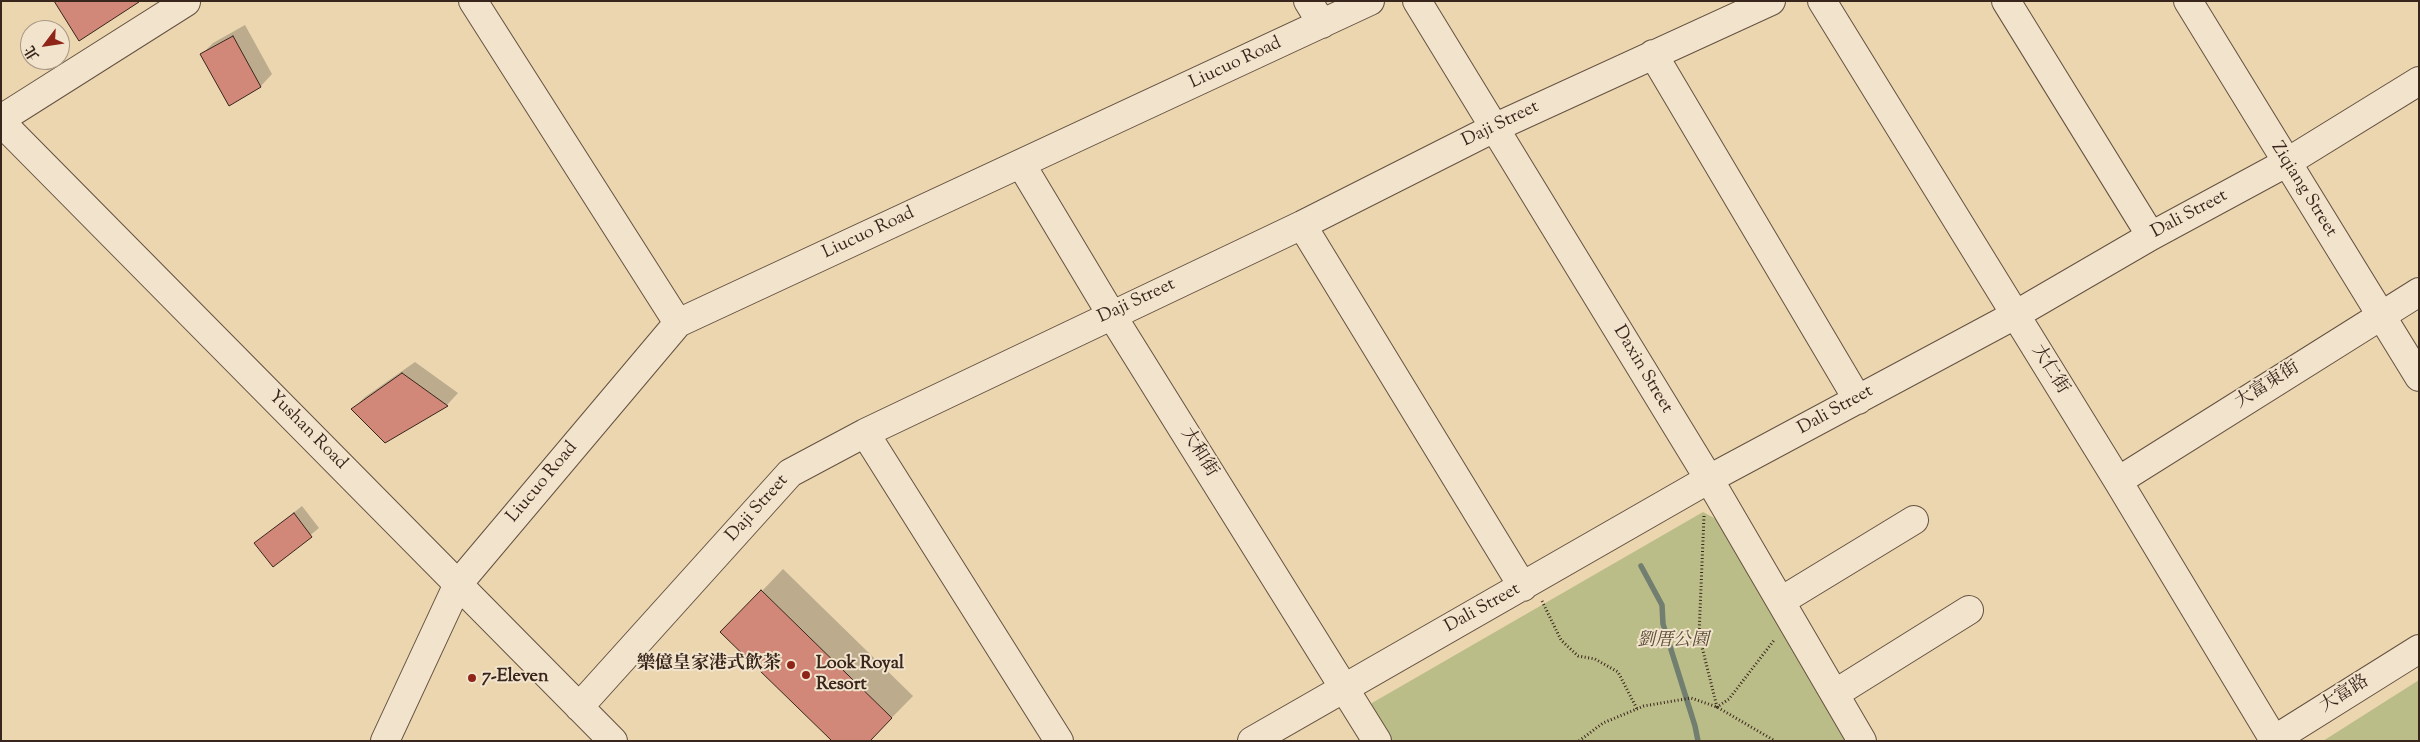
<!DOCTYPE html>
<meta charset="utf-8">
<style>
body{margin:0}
#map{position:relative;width:2420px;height:742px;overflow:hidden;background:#ebd6b0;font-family:"Sorts Mill Goudy","Noto Serif TC",serif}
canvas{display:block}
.frame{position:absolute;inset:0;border:2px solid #38251c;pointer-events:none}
.north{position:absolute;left:20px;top:20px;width:50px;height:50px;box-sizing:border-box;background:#f2e4cc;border:1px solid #a89886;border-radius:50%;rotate:239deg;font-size:14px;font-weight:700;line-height:20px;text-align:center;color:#38251c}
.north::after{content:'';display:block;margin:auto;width:18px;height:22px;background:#8f2418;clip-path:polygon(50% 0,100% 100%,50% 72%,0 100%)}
</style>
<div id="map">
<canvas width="2420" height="742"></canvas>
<div class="frame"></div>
<div class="north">北</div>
</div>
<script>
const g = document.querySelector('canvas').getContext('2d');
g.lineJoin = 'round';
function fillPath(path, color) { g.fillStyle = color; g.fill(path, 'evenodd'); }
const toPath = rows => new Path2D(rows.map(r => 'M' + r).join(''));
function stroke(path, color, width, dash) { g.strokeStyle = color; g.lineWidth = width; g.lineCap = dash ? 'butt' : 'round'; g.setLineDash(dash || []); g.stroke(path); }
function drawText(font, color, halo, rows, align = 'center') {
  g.font = font + ' "Sorts Mill Goudy","Noto Serif TC",serif'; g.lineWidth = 4; g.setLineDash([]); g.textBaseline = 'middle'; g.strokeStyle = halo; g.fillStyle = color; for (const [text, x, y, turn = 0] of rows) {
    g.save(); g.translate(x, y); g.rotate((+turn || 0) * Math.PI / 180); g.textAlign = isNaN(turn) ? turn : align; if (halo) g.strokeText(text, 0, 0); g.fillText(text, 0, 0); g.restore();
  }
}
const green = toPath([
 [1703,512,1716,519,1846,741,1380,741,1368,721,1372,703],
 [2419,680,2419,741,2323,741]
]);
const shadow = toPath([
 [245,25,272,74,261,86,229,105,201,55,213,43],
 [415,362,458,393,447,405,385,442,353,409,365,397],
 [302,506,319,528,273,566,256,543],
 [783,569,913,696,869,741,762,591]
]);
const stream = toPath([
 [1641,566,1662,605,1663,624,1695,726,1698,741]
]);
const building = toPath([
 [54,1,139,1,139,2,79,41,54,1],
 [233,36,261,87,229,106,200,54,233,36],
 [402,373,448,406,385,443,351,409,402,373],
 [294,513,312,537,273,567,254,543,294,513],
 [761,590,892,718,870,741,832,741,720,632,761,590]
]);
const path = toPath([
 [1704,516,1699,635,1717,707,1729,699,1775,639],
 [1542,601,1561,640,1578,656,1595,659,1618,672,1637,709],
 [1579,741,1603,723,1644,706,1691,698,1717,707,1775,741]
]);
const minor = toPath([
 [473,1,678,323],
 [1308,1,1322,24],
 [1417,1,1709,479,1862,741],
 [1822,1,2118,481,2274,740],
 [2006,1,2151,236],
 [2188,1,2419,377],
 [1653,54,1858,400],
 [1,119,186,2],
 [1,122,613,741],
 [1021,164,1111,314,1377,741],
 [1302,225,1523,587],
 [865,433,1059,741],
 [2118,481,2419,292],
 [1781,601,1914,520],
 [1836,693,1969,610],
 [579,707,790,473,865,433,1302,225,1494,128,1771,1],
 [385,741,458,584,678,323,1370,1],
 [1252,741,1709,479,2015,315,2151,236,2286,163,2419,81],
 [2272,741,2419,649]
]);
const markers = [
 [791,665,5,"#8f2418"],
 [806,675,5,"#8f2418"],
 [472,678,5,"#8f2418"]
];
const streetNames = [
 ["Liucuo Road",1236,64,-25],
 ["Daji Street",1501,125,-26],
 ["Ziqiang Street",2303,190,58],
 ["Dali Street",2190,215,-28],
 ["Liucuo Road",869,234,-25],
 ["Daji Street",1137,302,-25],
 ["Daxin Street",1642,370,59],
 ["大仁街",2049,370,58],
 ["大富東街",2268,386,-32],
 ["Dali Street",1836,411,-29],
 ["Yushan Road",307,431,45],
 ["大和街",1198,453,58],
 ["Liucuo Road",543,483,-50],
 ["Daji Street",758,509,-48],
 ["Dali Street",1483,609,-29],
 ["大富路",2345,695,-32]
];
const parkNames = [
 ["劉厝公園",1673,642]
];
const poiNames = [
 ["樂億皇家港式飲茶",781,665,"right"],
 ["Look Royal",816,665],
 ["Resort",816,686],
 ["7-Eleven",482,678]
];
fillPath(green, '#bbbd88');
fillPath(shadow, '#0003');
stroke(stream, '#727e6f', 5.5);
fillPath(building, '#d28879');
stroke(building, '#38251c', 1);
stroke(minor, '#655141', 30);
stroke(path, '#38251c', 3, [1, 2.5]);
stroke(minor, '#f2e4cc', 28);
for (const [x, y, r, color] of markers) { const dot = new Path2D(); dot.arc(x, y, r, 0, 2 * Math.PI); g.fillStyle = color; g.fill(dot); stroke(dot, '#f2e4cc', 2); }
drawText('18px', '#38251c', '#f2e4cc', streetNames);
drawText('italic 18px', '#594b37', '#f2e4cc', parkNames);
drawText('bold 18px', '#38251c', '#f2e4cc', poiNames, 'left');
</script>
